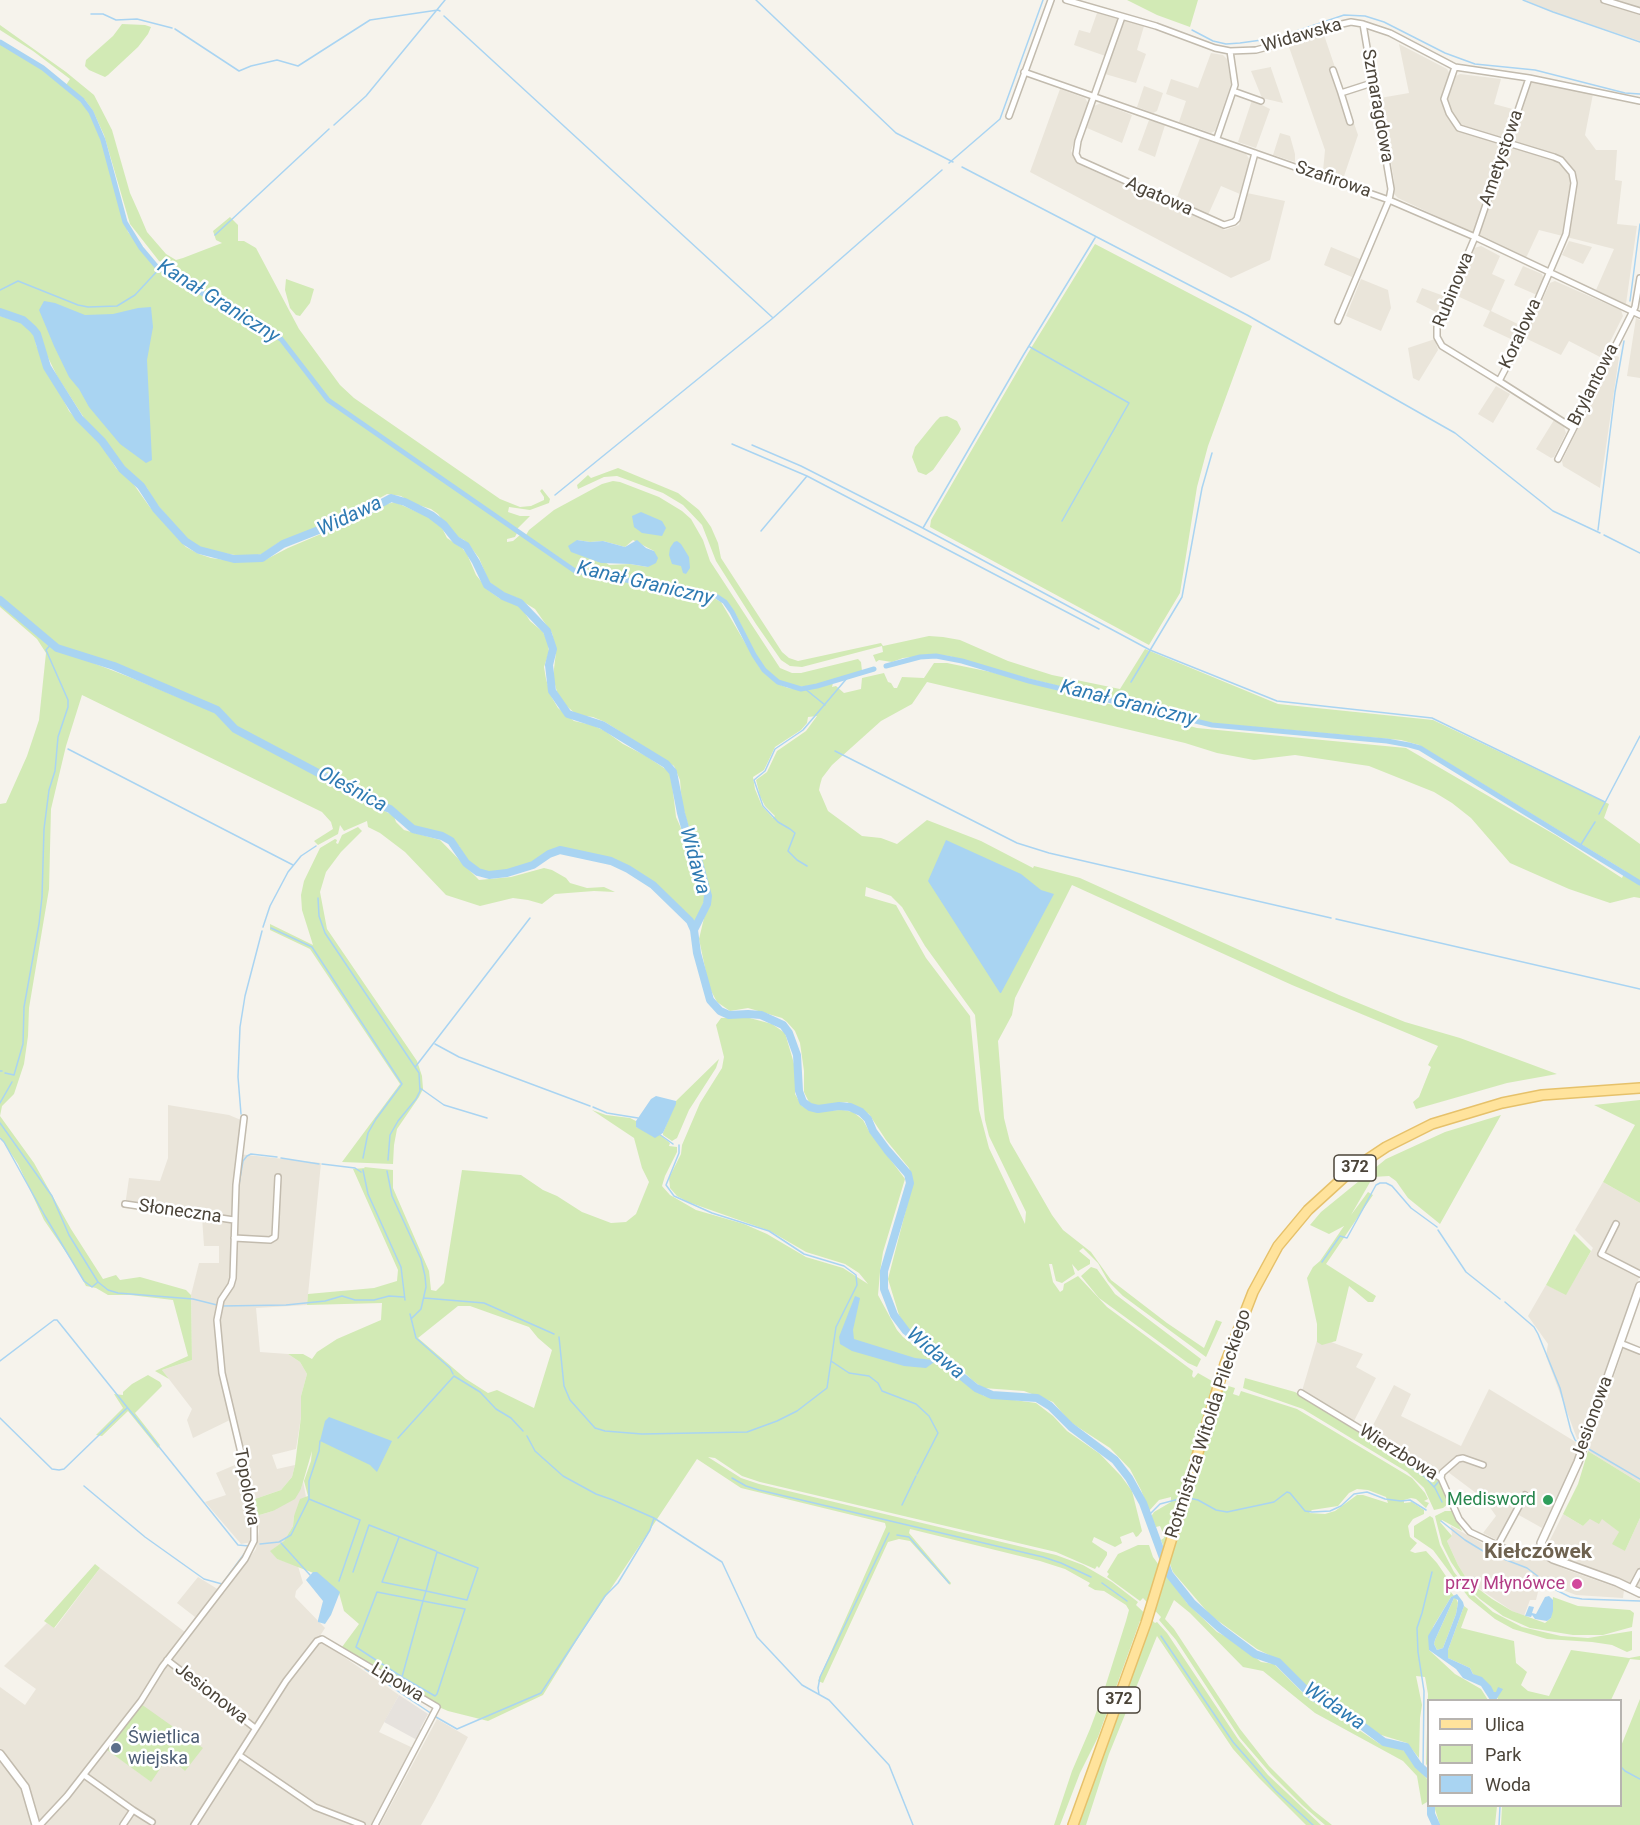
<!DOCTYPE html>
<meta charset="utf-8">
<style>
body{margin:0}
#map{position:relative;width:1640px;height:1825px;overflow:hidden;background:#f6f3ec;font-family:Roboto,sans-serif}
canvas{display:block}
.legend{position:absolute;left:1427px;top:1699px;width:195px;height:108px;box-sizing:border-box;background:#fff;border:2px solid #b7b4b0;margin:0;padding:8px 10px;list-style:none;font-size:18px;color:#4b4439}
.legend li{display:flex;align-items:center;gap:12px;height:30px}
.legend b{width:30px;border:2px solid #b7b4b0}
</style>
<div id="map">
<canvas width="1640" height="1825"></canvas>
<ul class="legend">
<li><b style="height:8px;background:#ffe39c"></b>Ulica</li>
<li><b style="height:16px;background:#d2eab5"></b>Park</li>
<li><b style="height:16px;background:#a9d4f2"></b>Woda</li>
</ul>
</div>
<script>
const g = document.querySelector('canvas').getContext('2d');
g.lineJoin = 'round';
function fillPath(path, color) { g.fillStyle = color; g.fill(path, 'evenodd'); }
const toPath = rows => new Path2D(rows.map(r => 'M' + r).join(''));
function stroke(path, color, width, dash) { g.strokeStyle = color; g.lineWidth = width; g.lineCap = dash ? 'butt' : 'round'; g.setLineDash(dash || []); g.stroke(path); }
function drawText(font, color, halo, rows, align = 'center') {
  g.font = font + ' Roboto,sans-serif'; g.lineWidth = 5; g.setLineDash([]); g.textBaseline = 'middle'; g.strokeStyle = halo; g.fillStyle = color; for (const [text, x, y, turn = 0] of rows) {
    g.save(); g.translate(x, y); g.rotate((+turn || 0) * Math.PI / 180); g.textAlign = isNaN(turn) ? turn : align; if (halo) g.strokeText(text, 0, 0); g.fillText(text, 0, 0); g.restore();
  }
}
const residential = toPath([
 [1525,0,1640,0,1640,41,1556,13],
 [1098,10,1144,26,1137,50,1146,54,1136,83,1105,74,1111,58,1074,45,1079,30,1090,33],
 [1324,35,1358,135,1343,179,1323,171,1325,150,1289,47],
 [1399,44,1447,69,1450,74,1441,100,1452,88,1456,76,1460,74,1501,79,1494,104,1520,111,1530,80,1593,94,1585,135,1596,150,1617,150,1615,180,1622,181,1617,224,1637,226,1626,304,1596,290,1614,249,1539,230,1526,258,1398,198,1394,194,1394,180,1380,98,1409,93],
 [1211,53,1223,55,1227,59,1231,84,1215,131,1211,133,1179,122,1186,101,1166,94,1171,79,1198,88],
 [1271,67,1271,68,1283,103,1262,98,1251,71],
 [1144,86,1163,93,1157,111,1153,113,1137,107],
 [1060,89,1085,98,1088,103,1071,151,1078,164,1225,230,1239,225,1247,193,1285,201,1270,260,1231,278,1030,172],
 [1252,100,1270,109,1256,148,1238,142],
 [1101,103,1132,115,1122,143,1087,128,1094,106],
 [1149,120,1165,125,1155,157,1138,150],
 [1280,133,1290,136,1295,154,1295,162,1273,155],
 [1200,138,1246,154,1250,160,1240,194,1221,186,1208,215,1176,200],
 [1569,241,1592,247,1583,264,1562,255],
 [1481,246,1500,256,1492,274,1505,280,1491,311,1522,326,1515,341,1483,326,1490,311,1455,295,1474,248],
 [1331,247,1360,259,1352,277,1324,265],
 [1523,266,1542,274,1544,280,1537,295,1514,285],
 [1361,279,1388,290,1391,308,1381,331,1346,316],
 [1555,281,1621,310,1623,316,1602,358,1569,341,1561,355,1525,338,1550,283],
 [1422,288,1444,296,1445,299,1438,313,1416,302],
 [1636,318,1640,320,1640,378,1627,376],
 [1435,339,1438,350,1419,381,1413,378,1408,348],
 [1614,355,1619,357,1600,488,1563,466,1562,461],
 [1496,386,1510,394,1493,423,1478,414],
 [1554,420,1564,427,1566,433,1554,457,1551,458,1536,449],
 [168,1105,229,1115,241,1120,238,1154,321,1163,307,1305,256,1308,260,1352,288,1354,300,1362,307,1374,301,1396,301,1417,296,1449,272,1455,277,1469,295,1465,292,1477,281,1490,252,1500,234,1418,193,1438,187,1420,192,1409,162,1370,192,1360,191,1295,199,1263,219,1263,219,1246,204,1246,202,1217,125,1206,129,1178,160,1181,168,1158],
 [1603,1182,1640,1203,1640,1275,1580,1445,1566,1480,1542,1528,1517,1514,1527,1495,1523,1493,1497,1540,1483,1533,1496,1516,1484,1499,1448,1472,1437,1473,1370,1431,1394,1385,1411,1394,1401,1416,1461,1446,1489,1389,1579,1444,1546,1356,1548,1344,1528,1316,1546,1285,1566,1294,1593,1248,1575,1230],
 [1318,1337,1363,1354,1356,1367,1376,1378,1354,1421,1302,1391],
 [1624,1347,1640,1354,1640,1483,1588,1451],
 [242,1462,253,1531,252,1542,241,1544,205,1502,226,1495,216,1473],
 [303,1481,306,1497,294,1516,293,1526,284,1541,271,1551,277,1559,298,1566,303,1583,296,1591,295,1597,325,1628,318,1639,399,1695,379,1732,413,1748,371,1825,0,1825,0,1687,25,1705,36,1689,4,1666,47,1623,55,1628,100,1568,185,1632,195,1617,177,1603,198,1577,224,1593,256,1549,259,1531,256,1516,273,1511,301,1489],
 [141,1704,185,1771,168,1757,150,1781,103,1747,124,1720],
 [1563,1514,1583,1526,1590,1519,1602,1518,1619,1532,1625,1551,1640,1518,1640,1589,1623,1580,1572,1563,1545,1550],
 [1451,1526,1491,1548,1516,1556,1530,1553,1528,1558,1532,1561,1534,1555,1567,1570,1624,1590,1623,1598,1576,1595,1563,1590,1547,1578,1544,1585,1539,1588,1536,1600,1530,1600,1524,1616,1512,1611,1468,1581,1458,1565,1447,1541,1452,1536],
 [437,1719,468,1737,435,1800,421,1825,380,1825]
]);
const industrial = toPath([
 [399,1695,428,1714,420,1729,422,1730,417,1740,384,1722]
]);
const green = toPath([
 [1127,0,1198,0,1190,27,1157,15],
 [122,24,145,25,151,27,148,34,138,47,108,75,105,77,89,70,85,66,86,60,113,36],
 [0,25,66,72,94,95,112,130,130,193,139,213,147,232,166,254,176,260,183,258,222,243,216,240,213,231,230,217,238,225,238,241,244,241,256,248,299,329,340,385,354,398,500,499,520,507,531,506,544,500,544,497,540,491,542,489,550,499,549,503,530,510,509,507,508,512,520,516,530,516,517,529,330,400,282,338,175,274,180,271,159,261,130,224,104,135,93,111,85,100,66,85,70,79,33,51,0,30],
 [0,44,42,69,76,97,87,109,92,117,102,143,128,232,156,267,281,340,326,400,517,533,515,537,507,539,507,542,513,541,520,535,580,574,699,593,712,597,721,602,760,668,776,683,788,688,806,690,833,683,832,687,836,686,844,693,861,689,862,678,884,673,888,682,891,683,894,688,897,688,902,677,924,678,934,663,947,663,991,672,1197,728,1406,748,1557,836,1622,878,1625,871,1419,745,1401,740,1210,723,1030,679,949,656,932,655,903,658,892,662,879,660,876,662,873,655,883,652,882,646,802,667,790,666,781,660,756,624,716,561,702,525,683,505,663,493,617,476,604,477,578,489,577,485,588,475,591,478,618,468,678,493,699,510,711,527,718,543,721,558,782,652,789,658,798,661,881,643,883,646,929,636,943,637,960,640,1008,661,1052,675,1120,689,1145,649,1278,704,1433,720,1609,804,1604,818,1640,844,1640,898,1634,897,1610,903,1569,889,1510,863,1471,818,1452,803,1434,792,1369,766,1295,755,1254,760,1217,753,1185,743,927,682,912,704,881,721,832,765,822,778,820,785,819,790,828,811,862,836,881,838,897,844,927,820,981,841,1033,868,1034,866,1080,878,1339,995,1405,1022,1460,1038,1557,1074,1507,1083,1416,1109,1413,1102,1419,1097,1431,1067,1428,1065,1438,1046,1292,985,1072,885,1015,998,1012,1015,998,1041,1004,1118,1010,1142,1052,1215,1063,1230,1091,1252,1111,1280,1167,1323,1204,1348,1216,1320,1222,1322,1206,1357,1123,1296,1108,1281,1098,1263,1083,1248,1079,1251,1090,1260,1090,1264,1078,1271,1072,1264,1075,1274,1062,1283,1056,1281,1052,1264,1049,1264,1053,1282,1060,1292,1063,1290,1064,1284,1078,1276,1107,1307,1193,1371,1192,1376,1194,1378,1198,1373,1212,1381,1235,1388,1233,1394,1239,1396,1241,1391,1297,1409,1412,1478,1425,1493,1428,1499,1424,1501,1429,1503,1426,1508,1416,1499,1411,1498,1404,1500,1404,1503,1412,1502,1424,1510,1424,1514,1413,1519,1408,1526,1410,1537,1417,1543,1410,1551,1415,1553,1426,1551,1437,1563,1452,1585,1450,1591,1454,1596,1451,1597,1433,1627,1429,1650,1455,1674,1481,1689,1488,1700,1428,1700,1428,1767,1426,1764,1428,1694,1425,1677,1416,1676,1422,1705,1420,1718,1419,1758,1407,1743,1378,1734,1364,1725,1337,1703,1319,1697,1312,1693,1279,1660,1257,1649,1210,1615,1173,1572,1161,1540,1164,1538,1163,1533,1160,1526,1156,1527,1152,1519,1152,1515,1154,1512,1171,1502,1171,1497,1159,1500,1149,1511,1141,1490,1130,1469,1110,1448,1070,1422,1053,1402,1024,1391,983,1388,972,1380,943,1352,912,1333,906,1327,899,1315,888,1279,910,1194,913,1180,909,1168,886,1140,869,1114,847,1102,823,1105,813,1105,809,1102,804,1092,804,1071,800,1043,795,1031,787,1022,782,1018,748,1008,730,1011,717,1002,709,987,699,939,704,918,711,902,711,896,701,856,689,828,682,804,680,780,674,766,605,722,593,717,577,715,563,703,557,692,553,677,556,652,552,633,535,609,517,598,504,593,489,582,479,558,470,546,464,540,454,535,438,514,431,509,412,503,401,496,387,494,352,513,278,543,262,554,253,556,235,555,211,551,198,546,186,538,155,502,147,488,124,466,104,439,86,421,57,376,42,345,41,335,38,330,27,319,0,309],
 [817,716,806,731,777,751,767,772,756,780,760,796,765,806,775,816,773,818,762,806,755,789,753,777,764,770,775,747,801,730,807,723,808,717],
 [866,887,891,896,902,907,925,946,975,1015,985,1120,989,1136,1026,1212,1025,1224,989,1148,979,1110,970,1016,926,958,896,905,865,896],
 [1357,1489,1368,1490,1386,1497,1388,1503,1363,1495,1357,1495,1335,1511,1325,1514,1309,1513,1312,1510,1338,1506,1349,1493],
 [1095,244,1252,326,1208,446,1197,487,1180,593,1149,645,930,527,931,520,1028,353],
 [286,279,314,289,310,303,300,316,296,315,290,308,285,290],
 [0,316,20,322,35,335,36,345,69,411,103,447,116,468,132,482,149,506,173,533,186,547,199,554,211,558,241,562,265,560,288,548,368,514,383,505,395,502,435,520,441,526,447,538,462,548,467,554,476,575,488,590,499,598,521,607,530,621,543,632,548,642,549,652,544,667,546,679,551,696,558,708,574,721,592,725,605,731,623,744,646,756,667,770,671,775,676,817,692,853,705,899,695,924,657,885,620,862,606,857,589,855,563,847,548,852,530,863,514,868,495,873,480,871,470,865,459,846,448,837,436,832,418,830,411,826,405,818,391,808,379,804,237,728,220,710,137,674,59,647,0,598],
 [947,416,957,421,961,429,959,433,933,470,926,475,918,472,912,457,915,447,936,421,940,417],
 [613,481,620,482,659,497,682,511,691,519,703,540,710,561,780,668,792,673,801,673,858,659,861,662,862,671,814,685,798,687,781,682,765,669,756,656,736,615,721,597,702,591,577,570,526,535,529,530,554,510,602,484],
 [577,540,590,542,603,541,625,547,633,540,654,551,648,567,630,564,609,565],
 [0,604,52,647,137,680,218,714,238,733,394,816,396,822,404,830,440,840,479,880,511,877,544,868,552,870,566,878,570,883,587,888,604,887,615,892,594,891,555,894,542,904,528,900,513,898,480,906,446,895,405,852,380,833,368,827,367,821,344,831,340,825,338,834,318,845,314,841,333,829,331,822,322,812,82,695,66,746,51,809,49,889,29,1008,28,1036,24,1064,14,1094,2,1106,0,1116,34,1163,71,1229,103,1279,116,1275,120,1280,140,1277,186,1290,191,1295,192,1360,162,1370,169,1379,155,1371,188,1356,173,1300,130,1295,108,1295,96,1288,86,1286,76,1267,44,1220,18,1164,0,1137,0,804,6,803,27,756,39,720,46,653,37,639,0,607],
 [358,827,362,831,341,852,326,872,320,892,327,929,417,1061,422,1076,423,1089,419,1097,397,1129,394,1145,393,1164,342,1162,400,1084,310,949,270,930,270,924,313,945,302,910,301,895,304,881,320,848,335,839,337,840,336,843,338,844,342,835],
 [746,1017,772,1024,785,1033,795,1067,795,1094,802,1106,811,1111,843,1110,853,1112,863,1120,869,1131,905,1179,883,1252,880,1272,878,1295,897,1330,903,1337,984,1396,1036,1403,1053,1416,1067,1431,1100,1454,1121,1476,1132,1491,1142,1531,1138,1536,1136,1537,1133,1532,1120,1537,1122,1543,1115,1547,1094,1537,1092,1542,1107,1552,1107,1555,1099,1568,1097,1566,1095,1569,1056,1552,760,1482,742,1476,715,1458,708,1457,741,1478,759,1484,1056,1555,1083,1565,1112,1582,1138,1602,1136,1605,1155,1623,1157,1622,1167,1633,1238,1739,1268,1775,1321,1825,1306,1825,1259,1778,1233,1749,1157,1636,1109,1754,1086,1825,1077,1825,1150,1624,1140,1621,1098,1737,1080,1773,1060,1825,1054,1825,1072,1771,1090,1729,1102,1697,1126,1621,1129,1610,1126,1605,1104,1591,1095,1590,1088,1586,1090,1583,1065,1569,1040,1561,910,1529,909,1533,951,1583,950,1585,910,1541,899,1539,888,1542,823,1683,818,1681,886,1527,885,1523,741,1488,697,1459,580,1635,543,1695,488,1721,448,1711,432,1704,342,1647,359,1624,344,1611,339,1593,316,1574,277,1559,270,1551,284,1541,293,1526,294,1516,300,1499,308,1496,304,1481,311,1461,312,1451,301,1489,295,1499,273,1511,256,1516,252,1500,281,1490,292,1477,295,1465,301,1417,301,1396,307,1374,300,1362,288,1354,303,1354,312,1359,317,1352,337,1339,381,1320,382,1303,307,1305,308,1294,374,1288,397,1281,398,1270,353,1169,365,1168,364,1167,393,1170,393,1188,429,1271,431,1290,436,1291,444,1283,462,1170,521,1175,543,1190,557,1196,582,1212,611,1223,626,1222,636,1214,649,1182,642,1168,634,1138,592,1110,606,1115,630,1118,636,1121,636,1127,659,1134,670,1143,669,1146,677,1147,677,1152,665,1176,662,1186,670,1195,696,1210,744,1224,767,1234,806,1257,843,1268,868,1284,859,1273,845,1264,806,1252,770,1231,688,1202,677,1196,670,1188,669,1178,681,1154,682,1145,700,1103,722,1068,724,1057,716,1025,721,1018],
 [458,1306,470,1306,529,1327,538,1338,552,1350,534,1408,497,1390,488,1393,466,1379,418,1338],
 [719,1059,716,1068,689,1110,677,1138,672,1141,663,1135,663,1133,676,1101],
 [1640,1100,1640,1203,1603,1182,1635,1125,1594,1105],
 [1501,1115,1440,1224,1408,1198,1396,1181,1389,1176,1373,1177,1351,1215,1368,1192,1373,1195,1326,1264,1376,1296,1373,1302,1368,1302,1349,1286,1336,1341,1322,1345,1317,1342,1317,1324,1307,1278,1313,1267,1320,1261,1344,1226,1329,1234,1310,1225,1321,1212,1386,1159,1445,1132],
 [1574,1234,1591,1251,1566,1295,1546,1285],
 [1091,1267,1097,1269,1115,1294,1201,1359,1197,1367,1188,1363,1099,1298,1081,1276],
 [148,1375,160,1382,162,1386,135,1413,160,1445,158,1448,128,1411,102,1436,96,1435,123,1408,114,1394,123,1395,123,1392,132,1384],
 [1245,1378,1295,1392,1425,1471,1440,1482,1449,1503,1443,1508,1434,1510,1424,1488,1407,1472,1303,1409,1243,1388],
 [1588,1451,1640,1483,1640,1518,1625,1551,1612,1544,1619,1532,1602,1519,1599,1524,1590,1519,1583,1526,1563,1514,1578,1484],
 [1445,1511,1452,1511,1462,1531,1442,1520,1440,1522,1452,1536,1447,1541,1458,1565,1468,1581,1492,1599,1512,1611,1545,1623,1551,1618,1553,1597,1578,1606,1630,1610,1634,1613,1632,1627,1603,1635,1573,1635,1530,1628,1503,1616,1480,1599,1468,1587,1451,1562,1442,1544,1435,1516],
 [1430,1516,1433,1518,1440,1545,1454,1572,1469,1591,1493,1612,1522,1627,1561,1636,1588,1638,1632,1631,1632,1650,1627,1652,1612,1645,1592,1642,1547,1639,1513,1629,1495,1619,1469,1598,1433,1550,1414,1537,1414,1526],
 [1138,1545,1149,1545,1153,1557,1187,1603,1217,1632,1233,1640,1261,1662,1274,1664,1310,1700,1336,1711,1344,1720,1380,1744,1403,1750,1408,1754,1411,1761,1428,1780,1428,1799,1427,1802,1422,1805,1417,1776,1403,1761,1315,1713,1263,1671,1243,1667,1190,1613,1174,1600,1165,1619,1174,1629,1240,1729,1269,1766,1313,1810,1332,1825,1325,1825,1302,1805,1271,1774,1240,1738,1176,1640,1159,1620,1161,1617,1143,1598,1140,1601,1107,1577,1109,1574,1107,1572,1118,1554],
 [95,1564,100,1568,54,1628,44,1621],
 [1454,1598,1456,1598,1458,1603,1456,1614,1443,1648,1437,1650,1434,1644,1435,1640],
 [1464,1606,1468,1609,1461,1628,1514,1641,1516,1663,1527,1672,1521,1685,1528,1691,1549,1696,1571,1650,1629,1658,1640,1656,1640,1660,1630,1659,1611,1700,1496,1700,1498,1699,1494,1692,1473,1674,1470,1668,1448,1658,1448,1650],
 [1640,1699,1640,1825,1501,1825,1502,1806,1620,1806,1621,1746],
 [141,1704,203,1748,185,1771,168,1757,151,1782,107,1750],
 [1434,1806,1497,1806,1495,1825,1440,1825]
]);
const water = toPath([
 [44,301,55,303,85,315,113,314,138,308,151,307,153,327,147,360,152,460,146,463,120,444,89,407,79,389,69,377,54,346,39,310],
 [641,512,662,521,666,528,662,536,642,533,634,527,632,516],
 [577,540,590,542,603,541,625,547,637,540,646,548,654,551,658,558,656,563,648,567,630,564,601,563,571,552,568,546],
 [677,541,681,544,689,557,690,568,686,574,683,573,681,566,672,564,669,555,670,548,674,542],
 [946,840,1021,874,1041,890,1054,894,1001,993,1000,993,928,881],
 [656,1096,676,1101,676,1104,663,1133,655,1138,636,1127,636,1121,651,1099],
 [855,1296,860,1298,853,1330,854,1339,915,1358,933,1360,940,1358,926,1368,904,1366,852,1351,840,1344,839,1337],
 [329,1417,392,1441,377,1472,370,1465,320,1441,325,1421],
 [313,1572,317,1572,340,1592,331,1615,325,1624,318,1622,318,1620,323,1601,306,1580],
 [1457,1594,1463,1602,1464,1606,1448,1650,1448,1658,1470,1668,1473,1674,1482,1677,1491,1686,1494,1692,1496,1692,1498,1687,1503,1689,1496,1700,1490,1700,1481,1686,1463,1678,1456,1669,1429,1650,1428,1636,1451,1597],
 [1454,1598,1458,1600,1458,1603,1456,1614,1443,1648,1437,1650,1434,1644,1435,1640],
 [1549,1596,1553,1600,1553,1611,1551,1618,1547,1621,1535,1619,1532,1615,1531,1617,1525,1616,1529,1606,1534,1607,1532,1613,1536,1614,1545,1597]
]);
const stream = toPath([
 [756,0,896,133,953,162],
 [1523,0,1553,12,1640,42],
 [91,14,103,14,116,20,137,19,172,28],
 [444,16,772,317],
 [175,29,239,71,251,66,277,60,298,66,370,20,438,10,440,11],
 [1192,30,1213,41,1226,44,1240,43,1276,38,1344,15,1365,16,1384,22,1445,53,1475,64,1535,70,1625,93,1640,94],
 [334,125,366,96,445,0],
 [949,163,1000,119,1043,0],
 [962,167,1247,315,1455,433,1553,511,1600,533],
 [215,235,329,129],
 [0,290,18,281,78,305,88,307,117,306,135,295,160,268],
 [1630,301,1640,224],
 [1030,347,1129,403,1062,521],
 [732,444,807,476,1099,629],
 [752,445,801,466,919,526,1150,650,1277,701,1432,718,1605,802],
 [555,495,773,318,942,170],
 [923,528,1024,354,1095,238],
 [1598,530,1615,392,1624,341],
 [761,531,807,476],
 [1604,535,1640,553],
 [1131,682,1182,597,1202,488,1212,453],
 [804,688,825,705],
 [68,749,293,865],
 [835,751,1017,843,1049,853,1331,918],
 [1599,814,1640,736],
 [1580,846,1595,822],
 [807,866,797,860,788,851,795,833,790,829,778,822,763,806,754,780,765,771,775,749,803,730,848,677],
 [318,898,319,916,325,933,419,1073,420,1091,416,1099,398,1121,390,1135,388,1160],
 [1336,919,1640,989],
 [263,927,270,906,288,872,301,856,316,846],
 [271,928,312,947,402,1084,376,1119,368,1133,363,1158],
 [435,1044,459,1057,590,1106],
 [416,1066,530,918],
 [0,1071,2,1071],
 [5,1073,14,1075,23,1044,24,1007,39,924,42,897,44,829,49,790,55,771,58,737,68,707,68,700,46,650,52,643],
 [420,1088,444,1105,487,1118],
 [0,1103,12,1082],
 [593,1107,607,1113,638,1118],
 [241,1114,238,1077,240,1027,245,996,262,931],
 [0,1123,52,1196,69,1235,98,1282,108,1290,118,1293,193,1299,217,1305],
 [659,1134,673,1144],
 [0,1138,4,1142,45,1216,84,1281,92,1287,98,1282],
 [281,1158,319,1164],
 [322,1164,355,1168,361,1172],
 [363,1170,368,1194,401,1267,405,1300],
 [387,1171,392,1196,421,1259,425,1276,426,1287,421,1309,411,1319],
 [238,1190,243,1161,247,1156,251,1154,277,1157],
 [1438,1230,1466,1272,1500,1299],
 [237,1233,237,1225],
 [1322,1262,1340,1236,1347,1238,1376,1185,1380,1183,1386,1183,1392,1186,1411,1208,1437,1227],
 [424,1298,484,1303,554,1334],
 [1505,1302,1534,1327,1538,1334,1560,1388,1571,1431,1575,1440,1581,1445],
 [221,1306,286,1305,325,1301,342,1296,355,1300,374,1300,389,1296,404,1297],
 [410,1314,416,1338,450,1368,453,1374],
 [559,1337,564,1386,570,1400,595,1428,605,1431,642,1434,747,1432,777,1421,797,1411,827,1388,836,1327,857,1285,856,1275,844,1266,804,1254,769,1231,712,1213,674,1196,666,1185,679,1153,679,1145],
 [0,1361,54,1320,57,1320,238,1545,249,1546],
 [831,1361,849,1373,869,1376,878,1383,882,1391,916,1404,929,1416,938,1433,917,1474],
 [0,1418,52,1469,59,1470,64,1469,127,1408],
 [527,1436,535,1451,563,1476,596,1494,613,1500,654,1518,722,1562,757,1637,802,1685,829,1700,889,1765,913,1825],
 [398,1438,454,1376,480,1392,496,1409,511,1418,523,1431],
 [1587,1448,1640,1479],
 [1413,1469,1425,1477,1434,1487,1439,1481],
 [732,1478,746,1486,759,1490,1043,1557,1061,1563,1091,1577],
 [84,1486,145,1537,204,1579,222,1584,247,1550],
 [1435,1488,1442,1502],
 [1189,1498,1198,1500,1216,1510,1227,1512,1274,1502,1287,1492,1290,1493,1305,1511,1312,1512,1330,1511,1341,1506,1354,1494,1367,1492,1385,1499,1401,1501,1410,1500,1426,1510],
 [309,1499,360,1520,339,1581],
 [902,1505,916,1476],
 [1147,1517,1160,1504,1179,1499],
 [1441,1521,1465,1540,1483,1551,1527,1568,1556,1590,1570,1597,1582,1599,1640,1601],
 [897,1535,909,1537,949,1583],
 [399,1537,382,1582,426,1591,467,1600,478,1568,437,1552,426,1591,423,1601,402,1677,435,1696,437,1694,465,1609,423,1601,377,1592,356,1647,402,1677],
 [281,1543,310,1575],
 [260,1544,279,1542,291,1535,309,1499,309,1481,319,1451,320,1441],
 [353,1572,369,1525,436,1551],
 [1102,1583,1127,1601],
 [1161,1636,1233,1742,1276,1791,1313,1825],
 [348,1657,361,1666],
 [365,1669,432,1714],
 [819,1694,818,1688,820,1677,889,1533],
 [436,1717,457,1729,541,1693,605,1596,618,1583,650,1530,654,1518],
 [1620,1766,1625,1771,1640,1779],
 [1423,1768,1424,1691,1418,1652,1417,1628,1422,1613,1432,1572],
 [1499,1825,1500,1806]
]);
const canal = toPath([
 [0,42,43,68,82,100,91,112,103,140,125,222,141,248,157,267,281,339,328,400,575,571,716,596,725,602,732,612,754,655,764,670,778,682,801,689,817,686,874,669],
 [886,666,920,657,936,656,962,661,1029,681,1212,725,1387,741,1409,745,1420,748,1640,883]
]);
const river = toPath([
 [0,312,23,320,33,329,37,334,47,367,79,418,102,441,122,469,141,486,156,509,185,541,199,550,234,559,262,558,283,544,367,511,391,498,405,502,431,515,444,525,456,540,466,546,476,562,487,585,503,596,520,603,547,631,553,649,549,665,552,691,568,714,602,725,666,764,673,772,681,813,686,831,696,851,708,896,707,904,694,930,697,953,710,1000,720,1011,729,1015,748,1014,761,1015,783,1025,789,1033,797,1055,799,1091,803,1102,810,1107,818,1109,839,1106,850,1107,861,1112,868,1119,873,1131,887,1150,908,1174,910,1183,884,1271,884,1289,894,1315,906,1331,976,1388,992,1395,1037,1398,1050,1406,1071,1427,1115,1460,1129,1478,1143,1503,1169,1574,1192,1603,1220,1628,1255,1654,1278,1662,1313,1697,1337,1707,1384,1742,1406,1747,1418,1765,1428,1774],
 [0,600,57,648,114,666,217,710,235,729,377,804,390,809,413,829,442,836,451,841,466,863,478,872,489,875,507,873,533,865,549,854,560,850,611,861,628,869,653,885,690,921,694,930],
 [1431,1806,1431,1814,1436,1825]
]);
const minor = toPath([
 [1066,0,1156,26,1215,48,1230,51,1256,50,1305,37,1342,24,1351,22,1363,24,1390,33,1455,67,1529,78,1640,101],
 [1604,0,1640,11],
 [1122,17,1078,141,1076,154,1079,160,1224,225,1234,222,1237,219,1255,153],
 [1455,67,1444,99,1449,113,1459,128,1554,157,1561,160,1572,173,1574,183,1566,234,1520,341,1499,381,1573,428],
 [1333,70,1341,93,1372,83],
 [1024,72,1389,200,1475,237,1640,315],
 [1233,91,1261,101],
 [1341,93,1350,122],
 [1009,116,1051,0],
 [1217,138,1235,85,1230,51],
 [1338,321,1389,200,1391,189,1363,24],
 [1499,381,1442,346,1437,337,1437,327,1475,237,1529,78],
 [1558,459,1635,307,1640,278],
 [125,1204,234,1220],
 [1616,1224,1601,1254,1640,1274],
 [234,1238,270,1240,275,1237,278,1177],
 [1620,1343,1640,1351],
 [1301,1393,1441,1478,1459,1519,1470,1532,1508,1550,1530,1550,1541,1547],
 [1441,1478,1442,1473,1458,1459,1463,1458,1483,1465],
 [1498,1545,1525,1495],
 [1631,1589,1640,1572],
 [167,1660,255,1728],
 [239,1755,315,1807,362,1825],
 [84,1775,133,1810,123,1825],
 [133,1810,152,1822],
 [40,1825,67,1796,141,1701,162,1667,245,1559,254,1541,254,1517,247,1478,222,1373,217,1320,221,1300,231,1285,233,1278,236,1185,244,1118],
 [194,1825,286,1681,317,1641,322,1639,437,1707,375,1825]
]);
const tertiary = toPath([
 [1640,1286,1578,1462,1541,1543,1545,1554,1553,1559,1617,1582,1640,1593],
 [0,1754,25,1787,36,1825]
]);
const primary = toPath([
 [1073,1825,1146,1623,1225,1364,1253,1292,1278,1246,1308,1210,1353,1169,1386,1147,1432,1124,1502,1103,1542,1095,1640,1088]
]);
const markers = [
 [1548,1500,6,"#2e9e5b"],
 [1577,1584,6,"#d1479c"],
 [116,1748,6,"#5c6f8a"]
];
const shields = [
 [1355,1168,42],
 [1119,1700,42]
];
const shieldNames = [
 ["372",1355,1168],
 ["372",1119,1700]
];
const streetNames = [
 ["Widawska",1302,36,-16],
 ["Szmaragdowa",1377,106,80],
 ["Ametystowa",1502,158,-71],
 ["Szafirowa",1333,180,19],
 ["Agatowa",1159,197,24],
 ["Rubinowa",1454,290,-68],
 ["Koralowa",1521,334,-65],
 ["Brylantowa",1594,385,-63],
 ["Słoneczna",180,1212,8],
 ["Jesionowa",1593,1418,-70],
 ["Rotmistrza Witolda Pileckiego",1209,1424,-72],
 ["Wierzbowa",1398,1453,32],
 ["Topolowa",246,1487,80],
 ["Lipowa",397,1683,31],
 ["Jesionowa",211,1694,38]
];
const leisureNames = [
 ["Medisword",1536,1500]
];
const hotelNames = [
 ["przy Młynówce",1565,1584]
];
const serviceNames = [
 ["Świetlica",128,1738],
 ["wiejska",128,1759]
];
const waterNames = [
 ["Kanał Graniczny",218,302,32],
 ["Widawa",350,517,-25],
 ["Kanał Graniczny",645,584,13],
 ["Kanał Graniczny",1128,704,14],
 ["Oleśnica",352,790,28],
 ["Widawa",694,861,75],
 ["Widawa",935,1354,40],
 ["Widawa",1334,1707,34]
];
const quarterNames = [
 ["Kiełczówek",1538,1553]
];
fillPath(residential, '#eae5da');
fillPath(industrial, '#e6e2dd');
fillPath(green, '#d2eab5');
fillPath(water, '#a9d4f2');
stroke(stream, '#a9d4f2', 1.5);
stroke(canal, '#a9d4f2', 5);
stroke(river, '#a9d4f2', 8);
stroke(minor, '#c2bbae', 8);
stroke(tertiary, '#c2bbae', 10);
stroke(primary, '#e6c16a', 12);
stroke(minor, '#fff', 5);
stroke(tertiary, '#fff', 7);
stroke(primary, '#ffe39c', 9);
for (const [x, y, r, color] of markers) { const dot = new Path2D(); dot.arc(x, y, r, 0, 2 * Math.PI); g.fillStyle = color; g.fill(dot); stroke(dot, '#fff', 2); }
for (const [x, y, w] of shields) { const box = new Path2D(); box.roundRect(x - w / 2, y - 13, w, 26, 4.5); g.fillStyle = '#fff'; g.fill(box); stroke(box, '#4b4439', 1.5); }
drawText('bold 16px', '#4b4439', null, shieldNames);
drawText('18px', '#4b4439', '#fff', streetNames);
drawText('18px', '#27864d', '#fff', leisureNames, 'right');
drawText('18px', '#b23c85', '#fff', hotelNames, 'right');
drawText('18px', '#4e5e75', '#fff', serviceNames, 'left');
drawText('italic 20px', '#2e7ab2', '#fff', waterNames);
drawText('bold 21px', '#6e6250', '#fff', quarterNames);
</script>
